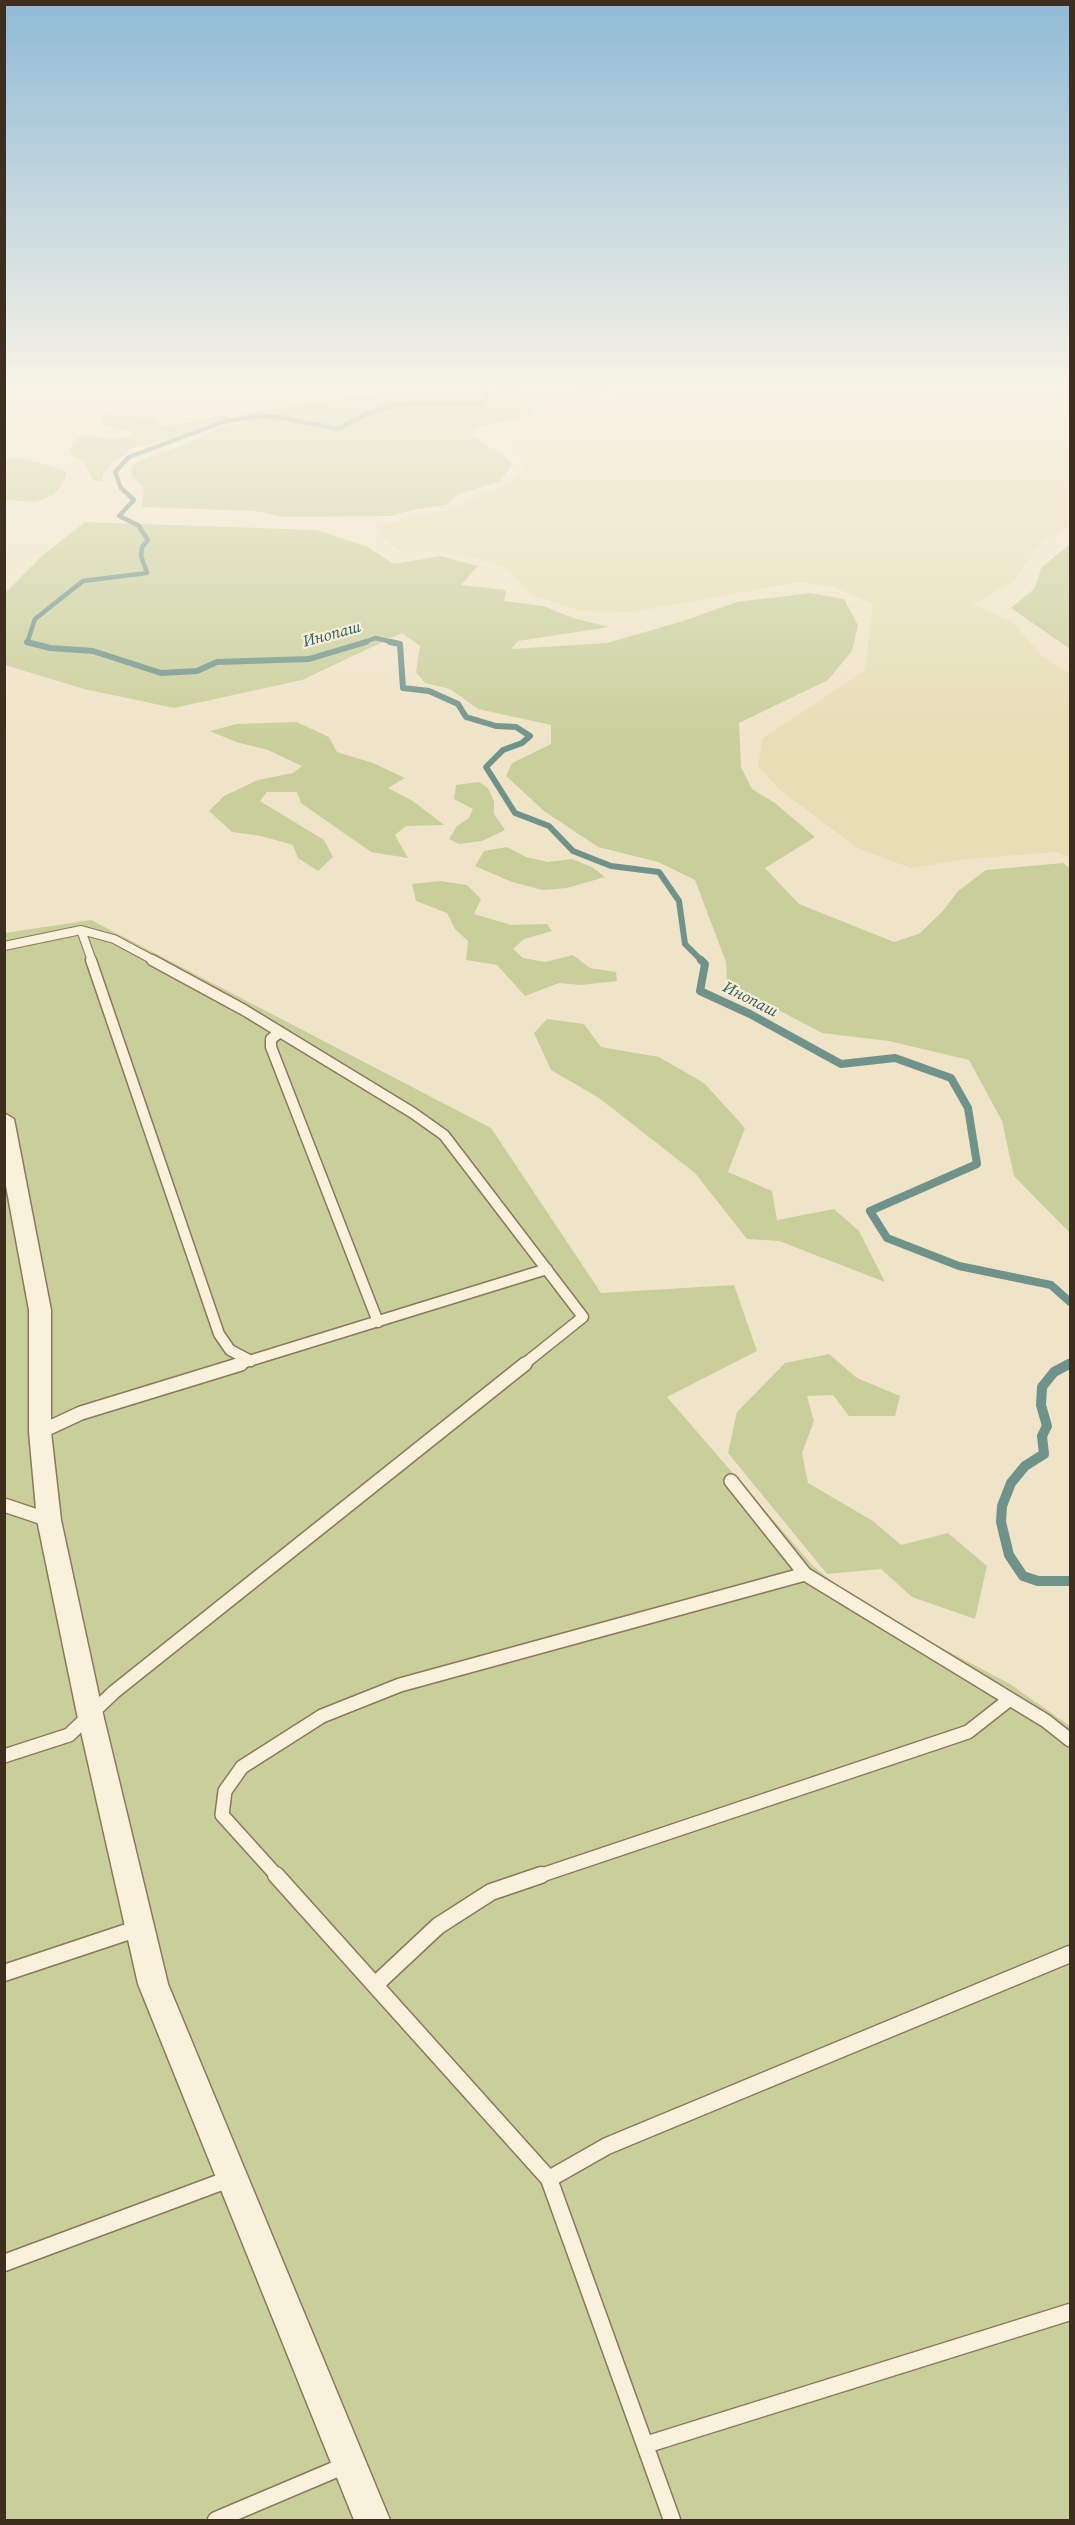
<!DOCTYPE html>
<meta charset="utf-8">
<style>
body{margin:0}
#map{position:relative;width:1075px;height:2525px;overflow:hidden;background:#f0e4c8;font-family:"Source Serif 4",serif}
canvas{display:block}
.frame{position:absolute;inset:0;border:6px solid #3d2e20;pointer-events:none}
</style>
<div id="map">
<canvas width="1075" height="2525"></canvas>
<div class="frame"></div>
</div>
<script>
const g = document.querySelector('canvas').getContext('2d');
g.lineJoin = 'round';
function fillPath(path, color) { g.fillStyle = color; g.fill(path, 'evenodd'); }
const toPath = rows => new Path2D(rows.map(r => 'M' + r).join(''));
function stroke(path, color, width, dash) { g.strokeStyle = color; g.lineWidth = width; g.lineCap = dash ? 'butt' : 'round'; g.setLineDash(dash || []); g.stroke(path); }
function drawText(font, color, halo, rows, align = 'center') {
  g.font = font + ' "Source Serif 4",serif'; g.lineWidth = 4.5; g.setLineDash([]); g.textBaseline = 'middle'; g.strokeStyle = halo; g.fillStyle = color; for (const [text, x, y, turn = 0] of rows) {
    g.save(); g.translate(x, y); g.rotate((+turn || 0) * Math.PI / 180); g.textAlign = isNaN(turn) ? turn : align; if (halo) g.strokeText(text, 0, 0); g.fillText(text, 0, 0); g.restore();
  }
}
const farmland = toPath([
 [628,391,1070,391,1070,526,1042,542,1014,581,973,604,1014,623,1041,655,1070,674,1070,857,1056,852,966,859,911,868,859,849,780,790,758,766,762,739,865,670,873,604,834,587,799,582,633,612,581,611,531,595,508,569,479,559,441,552,401,552,381,536,378,526,450,509,509,484,524,469,520,456,508,443,515,433,561,409,614,398]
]);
const green = toPath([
 [615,391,585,398,554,397,523,417,477,427,471,436,498,451,510,462,511,467,500,481,459,494,445,505,412,510,391,516,283,517,255,511,142,507,144,488,132,476,131,466,144,459,179,447,217,429,241,423,247,412,386,392],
 [107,415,147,417,162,426,188,423,222,415,231,418,171,439,129,449,125,455,112,463,103,474,102,481,94,481,83,462,73,457,69,450,74,441,82,435,112,439,132,436,134,431,105,426,101,420],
 [11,457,45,464,66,471,66,476,61,486,53,495,36,502,5,500,5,461],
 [85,522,316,530,366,546,394,564,440,556,478,566,461,585,506,590,504,601,543,606,573,618,609,627,518,641,511,649,607,643,683,621,737,602,810,593,844,599,858,625,852,651,828,680,739,723,741,767,752,789,775,803,815,837,765,868,799,904,894,942,919,934,942,912,958,891,986,870,1063,863,1070,868,1070,1233,1014,1176,1002,1121,969,1060,889,1041,822,1033,727,983,726,962,695,880,658,862,598,847,544,811,506,776,512,763,551,744,551,725,478,709,450,689,425,683,416,672,420,646,402,633,302,680,174,708,84,689,5,665,5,593,43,555],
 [1070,544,1070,649,1011,608,1034,589,1042,567],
 [297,722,329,737,337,752,373,763,405,778,388,788,413,801,444,825,406,826,395,835,408,858,371,852,301,803,297,792,267,792,260,801,324,840,333,857,318,871,298,858,293,845,261,836,232,832,209,811,224,796,258,780,293,773,302,766,268,750,236,742,210,731,237,724],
 [479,782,488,788,494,801,494,814,505,830,482,841,459,844,449,839,457,826,469,818,473,809,454,799,456,785],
 [507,847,526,857,548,862,572,859,592,867,605,877,567,888,543,890,512,882,475,866,484,851],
 [440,881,467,885,481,899,474,914,511,925,547,924,552,931,524,939,513,949,523,958,545,962,573,955,590,968,616,972,617,981,581,985,559,983,525,996,497,965,466,960,468,941,455,929,447,913,416,901,412,884],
 [91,920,491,1128,601,1293,734,1285,757,1351,667,1397,813,1566,844,1591,908,1630,1010,1684,1070,1726,1070,2520,5,2520,5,933],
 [547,1019,584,1024,601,1047,659,1057,704,1083,745,1128,728,1172,772,1191,777,1220,834,1209,859,1231,885,1282,779,1241,747,1239,695,1173,599,1098,551,1070,534,1033],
 [829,1354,857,1378,900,1396,895,1416,849,1416,833,1395,807,1396,814,1421,802,1453,808,1483,873,1521,901,1545,948,1533,987,1566,975,1619,912,1597,881,1569,827,1574,728,1453,737,1412,785,1363]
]);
const streamFar3 = toPath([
 [27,643,35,619,83,581,147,573,141,556,142,547,148,540,138,525,119,516,134,500,121,488,115,472,129,457,226,421,258,416,278,417,338,429,366,414,400,404,482,403,488,395,483,391],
 [362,643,375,638,397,643]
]);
const streamFar2 = toPath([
 [27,642,50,648,93,651,161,673,197,671,217,662,309,659,366,642],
 [390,642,400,644,403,688,429,691,458,704,466,717,496,726,516,727,530,736,522,743,503,750,486,767,515,813,549,826,573,851,611,866,659,872,679,901,685,944,702,961]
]);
const streamFar1 = toPath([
 [701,960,705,964,700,991,750,1014,841,1064,895,1058,951,1078,968,1108,977,1164,870,1211,887,1238,959,1266,1051,1285,1070,1302],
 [1066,1365,1070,1363]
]);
const stream = toPath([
 [1069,1364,1054,1372,1042,1387,1041,1405,1047,1426,1042,1436,1044,1454,1025,1466,1011,1483,1002,1506,1001,1522,1009,1555,1023,1576,1038,1581,1070,1581]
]);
const serviceFar3 = toPath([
 [81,930,92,961],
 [4,946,81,930,114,939,155,961]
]);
const serviceFar2 = toPath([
 [91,960,219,1334,230,1350,251,1361],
 [152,960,244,1010,413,1113,444,1135,583,1317,523,1365],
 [280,1032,271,1039,271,1047,378,1322],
 [236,1365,547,1269]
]);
const serviceFar1 = toPath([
 [40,1432,81,1413,241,1364],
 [731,1481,805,1574,1046,1721,1070,1740],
 [4,1505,49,1520],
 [4,1756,69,1735,114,1692,525,1364],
 [278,1877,222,1815,225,1791,242,1767,322,1716,400,1685,805,1574],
 [536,1877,968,1732,1010,1699]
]);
const service = toPath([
 [276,1875,549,2179,672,2520],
 [4,1973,139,1928],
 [375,1985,438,1926,491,1892,541,1875],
 [549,2179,607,2146,1070,1954],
 [4,2263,232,2178],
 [645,2445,1070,2312],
 [216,2520,346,2465]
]);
const minor = toPath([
 [4,1113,14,1119,51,1310,51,1432,61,1520,103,1714,168,1984,390,2520,354,2520,138,1984,77,1714,37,1520,29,1432,29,1310,4,1175,4,1113]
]);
const farWaternames = [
 ["Инопаш",332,635,-15],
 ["Инопаш",750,1000,27]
];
fillPath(farmland, '#e6deb5');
fillPath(green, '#c9cf9b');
stroke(streamFar3, '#6f938a', 4.5);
stroke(streamFar2, '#6f938a', 6);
stroke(streamFar1, '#6f938a', 8);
stroke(stream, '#6f938a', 10);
stroke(serviceFar3, '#8d765c', 10);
stroke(serviceFar2, '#8d765c', 13);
stroke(serviceFar1, '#8d765c', 16);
stroke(service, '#8d765c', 19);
stroke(minor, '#8d765c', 3);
stroke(serviceFar3, '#faf1dc', 8);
stroke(serviceFar2, '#faf1dc', 10);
stroke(serviceFar1, '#faf1dc', 13);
stroke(service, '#faf1dc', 16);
fillPath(minor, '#faf1dc');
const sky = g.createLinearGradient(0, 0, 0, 745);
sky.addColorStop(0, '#8fbad6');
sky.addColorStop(0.52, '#f8f3e6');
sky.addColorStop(1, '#f8f3e600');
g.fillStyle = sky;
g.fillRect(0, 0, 1075, 745);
drawText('italic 16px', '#2f5d5a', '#f7eed8', farWaternames);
</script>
